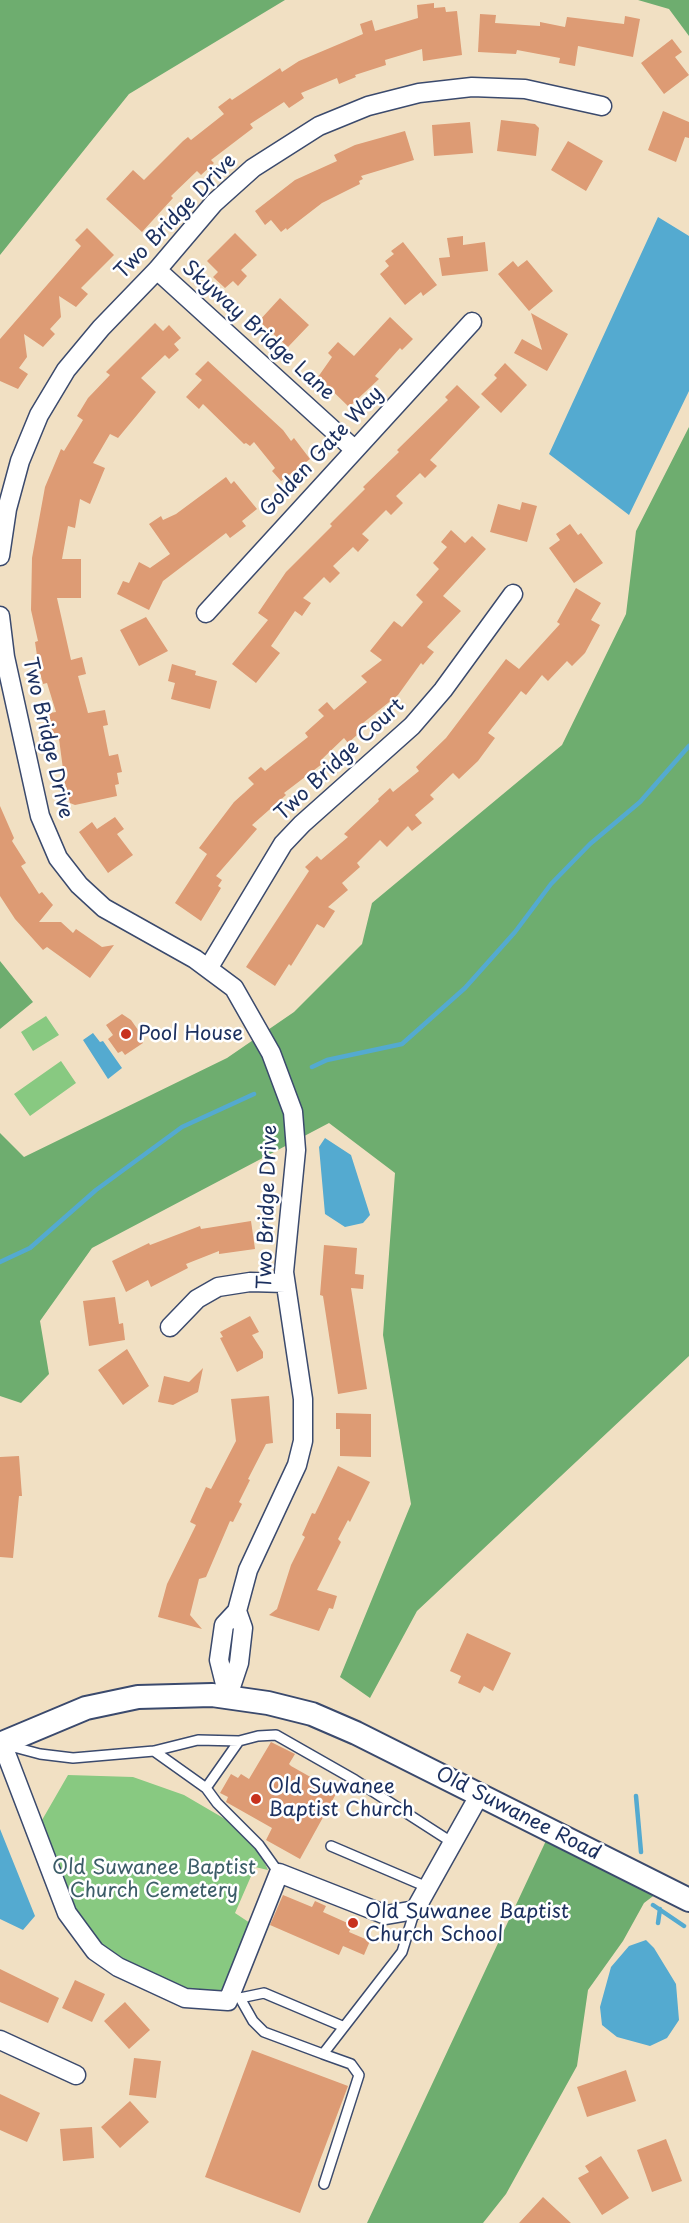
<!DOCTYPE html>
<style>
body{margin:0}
canvas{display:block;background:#f1e0c3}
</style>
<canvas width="689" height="2223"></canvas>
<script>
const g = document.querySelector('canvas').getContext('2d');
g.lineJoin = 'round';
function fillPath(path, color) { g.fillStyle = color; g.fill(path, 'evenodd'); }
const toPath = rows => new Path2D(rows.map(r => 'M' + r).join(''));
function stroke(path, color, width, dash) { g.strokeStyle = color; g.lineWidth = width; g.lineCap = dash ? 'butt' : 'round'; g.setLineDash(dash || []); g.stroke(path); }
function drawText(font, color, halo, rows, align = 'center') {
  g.font = font + ' "Playpen Sans",sans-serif'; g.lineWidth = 5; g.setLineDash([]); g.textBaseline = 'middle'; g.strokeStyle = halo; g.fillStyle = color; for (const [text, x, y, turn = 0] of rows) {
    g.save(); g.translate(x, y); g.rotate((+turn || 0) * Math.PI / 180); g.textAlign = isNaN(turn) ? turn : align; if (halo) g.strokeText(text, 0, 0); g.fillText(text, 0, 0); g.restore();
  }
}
const green = toPath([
 [46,1016,59,1035,33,1051,21,1032],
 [61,1061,76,1083,30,1116,14,1094],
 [68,1775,133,1777,184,1795,225,1819,259,1851,268,1870,255,1867,235,1913,250,1923,226,1992,184,1992,105,1951,74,1917,38,1827]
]);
const forest = toPath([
 [0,0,285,0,129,94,0,255],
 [638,0,689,0,689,36,669,9],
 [689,427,689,1356,417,1611,370,1698,340,1677,411,1504,383,1335,395,1173,329,1123,92,1248,40,1321,49,1374,21,1403,0,1396,0,1133,24,1157,227,1058,294,1012,362,944,372,903,562,745,626,614,636,531],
 [0,961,33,1002,0,1029],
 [551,1830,669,1884,644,1903,623,1941,588,1990,577,2066,506,2194,483,2223,367,2223]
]);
const water = toPath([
 [658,217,689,236,689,391,629,515,549,454],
 [93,1033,100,1042,103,1041,122,1068,108,1079,83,1040],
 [325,1138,351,1155,370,1215,363,1223,345,1227,325,1214,319,1147],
 [0,1829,35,1916,23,1930,0,1919],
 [646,1940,654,1948,676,1984,679,2020,667,2038,650,2046,617,2037,602,2025,600,2007,611,1967,629,1946]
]);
const stream = toPath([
 [312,1067,327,1060,402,1044,465,988,515,932,551,884,590,844,640,802,689,746],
 [0,1262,30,1248,96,1190,182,1127,254,1094],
 [636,1796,641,1852],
 [653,1905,684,1926],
 [658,1923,660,1909]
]);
const building = toPath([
 [434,3,434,8,445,7,446,12,457,11,462,55,423,61,422,49,385,60,386,65,355,75,356,77,339,84,337,78,301,93,304,98,289,108,284,102,250,124,253,128,211,160,214,163,201,175,197,171,171,196,173,198,142,232,106,199,133,170,144,180,183,141,188,137,191,140,224,114,218,107,230,98,232,100,280,68,282,72,299,61,363,34,360,24,372,20,375,31,418,18,417,5],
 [480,14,496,15,495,23,540,26,540,22,565,27,567,17,624,24,625,16,640,19,633,57,578,46,575,66,559,63,560,58,517,50,516,54,478,52],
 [672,39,682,52,675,57,689,75,664,94,641,63],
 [663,111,689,122,689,138,685,137,676,162,648,150],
 [501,120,535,124,539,128,536,156,497,151],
 [470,122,473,153,434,156,432,125],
 [405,131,414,160,361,176,363,179,359,181,360,184,322,203,287,230,286,228,281,232,271,220,265,225,255,211,295,180,337,161,334,155,355,145],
 [568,141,603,161,586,191,551,170],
 [87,228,114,255,81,288,88,294,76,307,59,296,61,317,50,329,55,334,43,347,24,334,27,357,19,368,28,374,18,389,0,381,0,339,81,246,75,240],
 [235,233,257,255,241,270,247,276,238,286,233,281,225,288,213,277,218,272,207,261],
 [463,236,463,245,485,242,488,271,442,276,439,258,450,257,447,238],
 [403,242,437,285,423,296,421,292,405,305,380,274,389,266,385,261,394,254,391,251],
 [527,260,553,291,529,311,498,274,513,261,518,267],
 [280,298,309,325,288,347,259,321],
 [531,313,568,334,547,371,514,353,522,339,542,350],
 [390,317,413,339,402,350,400,348,375,376,379,379,349,407,318,377,332,357,328,353,338,342,354,356],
 [155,323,163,331,169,325,181,338,174,344,179,350,169,359,165,355,141,378,156,392,118,438,110,434,93,463,105,468,90,504,80,499,75,528,68,526,62,559,81,559,81,598,57,598,71,660,82,657,86,674,78,676,88,713,105,710,108,725,103,726,109,756,118,754,122,772,117,773,119,784,115,785,117,796,75,805,70,803,65,784,59,739,54,740,49,713,56,712,47,683,43,684,39,669,35,642,38,641,31,610,32,558,45,487,61,449,64,451,83,420,77,416,88,398,110,375,106,372],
 [208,361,283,430,291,441,294,438,310,459,281,481,272,471,275,468,254,442,250,446,246,443,244,444,203,404,199,409,186,397,202,380,195,374],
 [505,363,527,385,501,413,481,394,497,378,494,375],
 [457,385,480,407,430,460,437,466,425,478,420,473,396,496,403,503,391,515,386,510,362,534,369,540,358,552,353,547,333,566,340,573,330,583,324,577,303,598,311,603,302,616,295,611,271,646,280,653,256,683,232,664,268,620,258,613,286,572,332,526,330,524,365,489,363,487,399,452,397,450,448,400,445,397],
 [226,477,231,484,234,481,257,509,242,521,246,526,230,538,226,533,163,581,149,610,117,594,123,581,129,583,139,562,150,568,170,554,149,524,161,516,163,520,176,514],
 [522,502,537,506,527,542,490,532,498,504,520,510],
 [570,524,578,535,581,533,603,563,574,583,549,548,560,540,556,534],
 [451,530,465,543,472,536,486,549,443,596,461,611,427,647,434,652,423,665,421,663,398,695,363,723,366,727,348,743,344,738,320,761,322,764,284,793,286,795,252,825,257,829,216,876,222,880,218,886,221,888,201,921,175,903,207,854,199,848,234,802,254,784,248,778,261,767,265,771,308,737,305,733,324,716,318,710,327,702,334,710,367,682,361,676,382,660,370,651,394,621,402,627,423,602,416,595,439,569,433,563,447,547,441,542],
 [576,588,601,603,591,620,600,625,585,653,572,666,567,661,548,681,542,675,526,695,521,691,488,733,495,738,478,761,459,779,453,773,430,795,434,799,415,815,422,823,412,831,408,826,387,847,380,840,357,863,360,867,342,883,348,890,328,907,335,911,324,928,317,924,291,966,289,964,275,986,246,967,309,871,305,867,317,856,321,860,348,837,344,834,379,801,378,799,390,788,393,792,419,771,416,767,446,738,506,659,519,669,560,624,557,622],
 [146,617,168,651,139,666,120,630],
 [172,664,196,671,195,675,217,681,210,709,171,699,175,683,168,681],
 [0,806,14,838,12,841,26,863,21,866,39,894,42,892,53,905,39,922,61,922,73,933,76,929,102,947,114,945,90,978,47,947,43,950,15,919,0,896],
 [115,817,124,829,117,834,133,855,108,873,79,832,92,822,97,829],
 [122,1014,131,1020,143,1037,140,1039,143,1043,125,1055,122,1051,118,1053,108,1039,113,1035,106,1025],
 [251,1221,255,1249,219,1254,219,1251,186,1264,188,1268,151,1287,148,1280,126,1292,112,1261,149,1243,150,1245,200,1226,201,1229],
 [324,1245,357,1248,355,1274,364,1275,363,1289,351,1288,367,1389,338,1394,323,1296,320,1295],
 [115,1297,119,1324,123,1323,125,1340,89,1346,83,1301],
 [250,1316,259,1332,252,1335,263,1352,263,1358,237,1372,220,1338,223,1337,220,1332],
 [127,1349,149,1386,123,1405,98,1370],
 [203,1368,198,1392,173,1405,158,1402,164,1376,189,1382],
 [269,1396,273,1443,266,1444,248,1479,250,1480,239,1502,242,1504,233,1522,230,1521,206,1577,199,1579,190,1615,202,1629,158,1617,167,1584,196,1525,190,1522,206,1487,211,1489,236,1441,231,1399],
 [336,1413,371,1414,371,1457,340,1456,340,1429,336,1429],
 [19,1456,22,1496,19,1496,13,1558,0,1557,0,1457],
 [338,1466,370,1482,350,1522,348,1520,338,1539,341,1542,317,1590,337,1596,333,1609,329,1608,319,1631,269,1615,277,1609,291,1565,305,1537,302,1535,312,1513,315,1514],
 [467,1633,511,1653,493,1691,484,1686,480,1693,458,1683,461,1676,450,1671],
 [271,1742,295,1754,289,1764,291,1766,337,1792,300,1859,266,1840,272,1828,226,1802,228,1797,220,1793,231,1774,238,1778,241,1774,249,1779],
 [283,1895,312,1907,315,1901,326,1906,323,1912,352,1925,349,1932,370,1941,364,1955,343,1946,339,1955,270,1925],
 [0,1969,59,1998,48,2023,0,2002],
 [75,1980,105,1994,92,2022,62,2008],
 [125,2002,150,2030,129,2049,104,2021],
 [252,2050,348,2086,300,2213,205,2177],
 [134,2058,161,2061,156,2098,129,2095],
 [626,2070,636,2101,587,2117,577,2087],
 [0,2094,40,2113,27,2142,0,2130],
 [130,2101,149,2122,120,2148,101,2127],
 [92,2127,94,2158,63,2161,60,2129],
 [666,2139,682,2181,652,2192,637,2150],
 [601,2156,629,2198,602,2215,578,2178,589,2172,585,2166],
 [543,2197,571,2223,519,2223]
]);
const service = toPath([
 [239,1741,258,1736,276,1735,355,1780,453,1843],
 [10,1746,40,1754,73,1758,154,1751,198,1740,239,1741,206,1788,154,1751],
 [206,1788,217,1803,259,1845,279,1873],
 [331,1846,427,1887],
 [231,1994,240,1998,253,2021,264,2032,323,2054,402,1952,415,1910],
 [240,1998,264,1993,342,2026],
 [323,2054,351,2064,359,2075,324,2184]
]);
const minor = toPath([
 [157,270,355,450],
 [0,556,7,509,20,461,39,415,66,370,101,328,157,270,214,203,253,168,319,126,368,106,419,93,472,87,525,89,602,106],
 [206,613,472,322],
 [0,616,5,657,40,816,58,858,79,885,104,908,195,959,234,988,271,1053,293,1112,296,1150,284,1272,303,1399,303,1441,297,1465,248,1570,237,1611,224,1625,219,1660,228,1696],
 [209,967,283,844,302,824,412,726,443,690,513,594],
 [170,1327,197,1299,218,1287,250,1282,285,1283],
 [228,1696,239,1663,243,1628,237,1611],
 [2,1743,67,1913,95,1951,118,1967,185,1998,228,2001,279,1873,386,1915,415,1910,480,1794],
 [0,2040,76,2075]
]);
const tertiary = toPath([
 [0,1744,86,1708,138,1697,212,1695,268,1703,312,1714,356,1733,689,1900]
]);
const markers = [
 [126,1034,6,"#c8321e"],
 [256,1799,6,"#c8321e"],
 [353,1923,6,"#c8321e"]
];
const streetNames = [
 ["Two Bridge Drive",176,217,-46],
 ["Skyway Bridge Lane",258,331,42],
 ["Golden Gate Way",322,452,-47],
 ["Two Bridge Drive",47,738,77],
 ["Two Bridge Court",340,760,-43],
 ["Two Bridge Drive",268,1207,-88],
 ["Old Suwanee Road",518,1814,27]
];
const poiNames = [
 ["Pool House",138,1034],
 ["Old Suwanee",268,1787],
 ["Baptist Church",268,1810],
 ["Old Suwanee Baptist",365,1912],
 ["Church School",365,1935]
];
const parkNames = [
 ["Old Suwanee Baptist",154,1868],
 ["Church Cemetery",154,1891]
];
fillPath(green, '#88c981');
fillPath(forest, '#6ead6f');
fillPath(water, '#54aad0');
stroke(stream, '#54aad0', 4.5);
fillPath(building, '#dd9b74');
stroke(service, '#3b4a6d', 12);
stroke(minor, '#3b4a6d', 21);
stroke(tertiary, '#3b4a6d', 26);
stroke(service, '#fff', 9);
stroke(minor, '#fff', 18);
stroke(tertiary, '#fff', 22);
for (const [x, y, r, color] of markers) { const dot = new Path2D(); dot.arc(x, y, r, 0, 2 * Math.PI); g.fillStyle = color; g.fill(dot); stroke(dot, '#fff', 2); }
drawText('20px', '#1b2f5e', '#fff', streetNames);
drawText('20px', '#1b2f5e', '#fff', poiNames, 'left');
drawText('20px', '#3c5d68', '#fff', parkNames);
</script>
